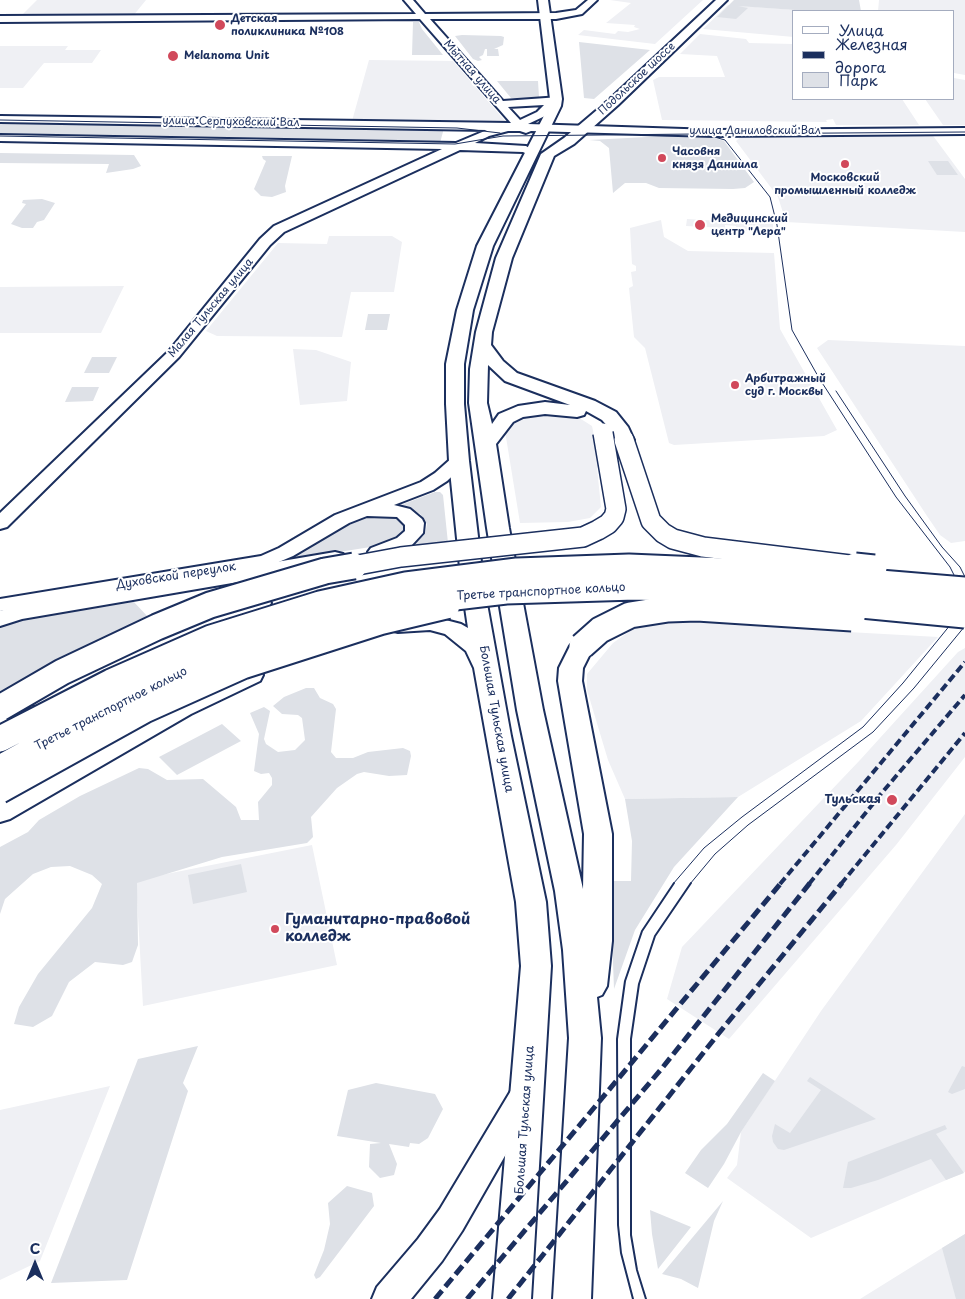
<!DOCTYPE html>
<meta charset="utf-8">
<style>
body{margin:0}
#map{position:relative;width:965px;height:1299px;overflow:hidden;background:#fff;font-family:"Playpen Sans",sans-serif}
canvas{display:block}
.legend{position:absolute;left:792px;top:10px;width:162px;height:90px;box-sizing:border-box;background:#fff;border:1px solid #a4acbf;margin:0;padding:6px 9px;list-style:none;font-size:15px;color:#1b2f5e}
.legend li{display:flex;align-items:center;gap:10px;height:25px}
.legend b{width:25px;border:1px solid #a4acbf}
.north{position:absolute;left:10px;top:1239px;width:50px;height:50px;-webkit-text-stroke:4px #fff;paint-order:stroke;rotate:0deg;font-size:14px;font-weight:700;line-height:20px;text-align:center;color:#1b2f5e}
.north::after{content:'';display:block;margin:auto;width:18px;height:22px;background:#1b2f5e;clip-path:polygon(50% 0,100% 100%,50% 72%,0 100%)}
</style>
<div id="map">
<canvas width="965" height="1299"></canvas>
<ul class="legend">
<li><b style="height:6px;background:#fff"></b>Улица</li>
<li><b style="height:6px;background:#1b2f5e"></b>Железная дорога</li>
<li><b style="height:14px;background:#dee1e7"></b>Парк</li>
</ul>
<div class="north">С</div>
</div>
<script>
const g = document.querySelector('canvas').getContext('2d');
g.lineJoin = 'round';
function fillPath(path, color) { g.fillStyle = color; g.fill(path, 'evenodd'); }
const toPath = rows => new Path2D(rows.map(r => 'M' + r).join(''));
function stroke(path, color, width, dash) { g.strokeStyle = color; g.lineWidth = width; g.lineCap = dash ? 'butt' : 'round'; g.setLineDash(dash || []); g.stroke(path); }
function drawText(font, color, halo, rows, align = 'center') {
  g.font = font + ' "Playpen Sans",sans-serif'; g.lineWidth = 4; g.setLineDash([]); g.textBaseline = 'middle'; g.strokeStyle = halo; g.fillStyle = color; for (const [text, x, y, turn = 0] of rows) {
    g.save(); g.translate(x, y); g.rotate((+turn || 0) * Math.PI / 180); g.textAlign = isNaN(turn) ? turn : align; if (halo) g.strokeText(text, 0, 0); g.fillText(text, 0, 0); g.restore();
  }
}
const built = toPath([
 [37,0,146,0,133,16,19,18],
 [610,0,703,0,655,44,578,35,584,30,615,34,618,31,628,32,640,29,634,27,635,25,606,23,631,3],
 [879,0,965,0,965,75,954,73,954,11,878,11],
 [728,5,809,11,833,11,794,11,794,37,703,29],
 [700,34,746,39,749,43,794,44,794,99,902,99,919,125,836,125,833,119,826,120,827,122,662,120,653,80,659,77,725,77,717,56,680,54],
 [0,46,68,46,65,50,101,50,92,63,44,63,23,88,0,88],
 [369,60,453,61,506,122,354,122,352,121],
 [954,78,965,80,965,125,943,125,925,99,954,99],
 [931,133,965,179,965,232,786,222,778,197,736,141,741,137,750,136],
 [687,219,773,224,773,232,736,230,736,226,725,225,725,228,686,226],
 [661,220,664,237,688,251,774,253,780,329,837,430,824,436,674,445,669,443,645,348,634,337,629,288,633,286,631,272,636,271,636,266,632,264,630,228],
 [329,236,392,236,402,242,394,292,351,292,342,337,217,336,206,331,278,243,327,244],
 [124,286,101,333,0,333,0,287],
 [828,340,965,346,965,541,951,543,940,535,927,516,817,348],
 [293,349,316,350,351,362,347,401,300,405],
 [528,413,573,414,592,426,600,462,597,468,601,507,590,518,568,522,520,523,505,431,508,423],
 [689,619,830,631,938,637,861,721,738,797,625,799,608,760,587,690,587,674,613,643,633,629,663,621],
 [965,648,965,757,896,845,729,1039,667,999,682,947,860,760,958,652],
 [965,814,965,1172,811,1238,727,1178,737,1165,741,1132,821,1011],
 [312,845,337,965,143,1006,136,880],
 [110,1086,40,1261,0,1280,0,1110],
 [965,1234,965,1299,860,1299,942,1248]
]);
const green = toPath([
 [734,0,859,0,861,11,809,11,738,6,748,8,736,19,717,17],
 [413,22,419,22,422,29,443,55,412,55],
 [462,35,501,36,504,37,503,45,494,49,498,49,499,56,487,56,487,49,485,49,483,55,479,57,482,60,478,61,473,59,455,36],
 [579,42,650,50,594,99,584,98],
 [497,81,538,81,539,97,536,99,511,98],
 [0,123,444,128,440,143,0,135],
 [686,135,712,137,724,141,754,182,745,188,733,189,659,188,646,183,625,183,613,193,609,148,600,141,589,140],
 [0,153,134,155,141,166,133,169,106,173,109,164,0,163],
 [262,156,292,156,285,186,286,192,272,197,261,196,254,189,266,161,263,159],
 [928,161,948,161,958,175,937,175],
 [42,199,55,203,44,220,37,222,33,228,22,228,11,224,26,204,22,203,23,200],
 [368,314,390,314,387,330,365,330],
 [92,357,117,357,109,373,84,373],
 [72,387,99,387,93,401,65,402],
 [435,492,440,492,443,495,448,543,412,547,425,534,427,524,420,514,401,505],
 [376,514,396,515,407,521,405,534,383,545,289,560,336,529],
 [133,601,149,618,79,649,0,694,0,624,21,619],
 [306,688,314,688,320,698,333,704,336,709,331,752,336,758,353,758,368,752,403,748,410,751,411,756,407,775,389,776,364,772,357,774,337,788,311,817,313,837,307,843,222,857,137,883,138,945,132,962,123,965,95,962,69,982,52,1016,33,1027,14,1024,19,1007,38,974,92,908,102,884,92,875,70,866,51,867,33,874,5,899,0,914,0,847,28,832,39,820,80,796,139,768,148,769,167,780,203,779,236,807,241,820,259,820,258,802,272,785,272,778,269,773,261,774,254,771,259,734,250,713,264,707,270,711,264,739,266,744,278,752,295,750,305,740,302,718,298,715,282,714,273,706,284,697],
 [222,724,241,741,177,775,159,757],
 [738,797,674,867,635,930,614,989,612,936,614,881,631,881,632,841,625,799],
 [241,864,247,892,193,904,188,875],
 [198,1046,183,1083,188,1091,127,1280,51,1283,138,1059],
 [962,1066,965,1067,965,1089,952,1094,948,1092],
 [763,1073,775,1081,741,1132,724,1164,708,1188,685,1173,701,1150,727,1124],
 [810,1077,876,1119,784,1150,778,1149,773,1142,772,1136,775,1124,790,1133,821,1090,807,1081],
 [376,1083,435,1094,443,1109,428,1138,419,1144,410,1143,409,1147,389,1144,397,1164,394,1175,380,1178,369,1167,370,1144,381,1143,337,1136,348,1090],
 [945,1125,947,1129,936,1134,964,1173,946,1180,931,1159,878,1180,851,1188,843,1188,848,1162],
 [347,1186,372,1193,374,1206,320,1277,316,1279,314,1275,324,1250,330,1224,328,1203],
 [723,1201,714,1221,698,1288,681,1279,662,1274],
 [650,1210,691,1227,658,1269,652,1234],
 [965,1234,965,1299,956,1299,942,1248]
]);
const secondary = toPath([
 [404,0,413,0,425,14,556,13,576,10,588,0,597,0,582,14,556,19,430,19,503,101,560,97,561,99,560,101,545,116,528,124,715,130,965,128,965,134,715,136,531,131,526,133,520,131,508,131,489,136,475,143,526,146,537,153,531,156,523,152,460,150,284,232,270,245,179,357,7,527,0,529,0,513,169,351,260,239,274,226,442,149,0,141,0,135,456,143,487,130,0,122,0,116,511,123,420,19,0,22,0,16,416,14,404,0],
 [544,105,537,112,520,120,508,107,544,105],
 [459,456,465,457,468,461,447,481,433,490,394,505,410,509,422,519,424,523,423,533,411,546,385,556,378,558,371,556,368,552,371,548,397,538,405,531,405,525,397,517,367,516,349,523,293,556,274,564,246,571,0,611,0,599,261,556,279,548,335,515,421,482,435,473,453,457,459,456],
 [523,1085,534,1089,538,1098,462,1231,442,1261,411,1299,372,1299,377,1287,418,1239,440,1209,512,1089,523,1085]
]);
const primary = toPath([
 [538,0,548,0,562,99,561,106,493,246,473,310,464,364,464,404,469,461,484,587,511,736,546,902,551,966,531,1299,493,1299,521,966,516,902,474,668,466,651,445,634,430,630,398,632,390,630,386,625,390,620,398,618,430,616,461,624,468,628,462,587,449,461,446,404,446,364,457,310,477,246,549,106,550,99,538,0],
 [716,0,727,0,618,105,574,144,554,156,512,258,492,332,491,345,503,361,517,373,595,401,616,412,628,427,634,440,631,444,624,446,617,444,610,429,602,420,586,411,584,415,577,417,545,414,523,417,513,422,496,444,509,528,543,710,583,889,584,834,558,681,559,668,570,646,574,641,582,639,590,641,594,646,583,668,582,681,612,834,612,941,607,986,602,995,597,997,601,1038,591,1299,553,1299,569,1038,563,950,555,891,517,710,487,528,469,403,470,369,476,332,496,258,541,154,564,138,610,99,716,0],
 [488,365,505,381,570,405,545,402,518,406,499,414,492,424,487,403,488,365],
 [335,552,343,554,346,559,343,564,22,619,0,626,0,611,17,606,335,552],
 [260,596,268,598,271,603,268,608,202,631,45,703,36,705,27,703,24,697,27,691,186,621,260,596],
 [251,667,260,669,263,675,260,681,191,714,10,819,0,822,0,800,173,702,251,667]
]);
const tramFar1 = toPath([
 [0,120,457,128,500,133],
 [714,134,965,132],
 [0,136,455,144,503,136,697,134],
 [836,391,905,496,942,547,960,567,965,577],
 [673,884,704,848,742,817,863,727,903,683,964,608,958,583,950,567,896,497,819,378,792,330,777,225,770,197,725,140,711,136,689,134],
 [690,884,715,854,748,825,873,732,914,688,965,626]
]);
const tram = toPath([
 [633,1299,621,1253,618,1225,617,1039,625,981,642,931,674,883],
 [646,1299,637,1270,631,1235,631,1039,639,984,655,936,691,883]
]);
const railFar1 = toPath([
 [780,884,965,662],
 [809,884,880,795,965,695],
 [841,884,965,733]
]);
const rail = toPath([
 [435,1299,781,883],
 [467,1299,663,1067,810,883],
 [508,1299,719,1033,842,883]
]);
const secondaryBridge = toPath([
 [0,792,146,711,244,667,381,623,448,607]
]);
const primaryBridgeFar1 = toPath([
 [624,440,651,521,663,533,673,539,703,547,866,567],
 [347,567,401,557,583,537,598,530,608,524,614,517,616,509,603,433]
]);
const primaryBridge = toPath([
 [855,566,874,568],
 [582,646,600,630,630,615,668,609,697,608,852,618],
 [0,708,62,672,157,627,210,605,325,571,354,566],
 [0,739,111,682,211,638,320,604,406,585,517,571,629,567,748,572,965,590],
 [0,768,125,699,176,674,224,655,328,621,413,602,506,591,635,587,695,589,965,615]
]);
const markers = [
 [220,25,6,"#d1495b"],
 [173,56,6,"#d1495b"],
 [662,158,5,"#d1495b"],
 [845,164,5,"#d1495b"],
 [700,225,6,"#d1495b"],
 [735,385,5,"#d1495b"],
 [892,800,6,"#d1495b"],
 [275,929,5,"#d1495b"]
];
const farPoinames = [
 ["Детская",231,19],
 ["поликлиника №108",231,32],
 ["Melanoma Unit",184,56],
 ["Часовня",672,152],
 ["князя Даниила",672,165],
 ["Московский",845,178,"center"],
 ["промышленный колледж",845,191,"center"],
 ["Медицинский",711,219],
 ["центр \"Лера\"",711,232],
 ["Арбитражный",745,379],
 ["суд г. Москвы",745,392]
];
const farStreetnames = [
 ["Мытная улица",472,72,49],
 ["Подольское шоссе",637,79,-43],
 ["улица Серпуховский Вал",231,122,1],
 ["улица Даниловский Вал",755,131],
 ["Малая Тульская улица",211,308,-50]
];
const streetNames = [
 ["Духовской переулок",176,576,-9],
 ["Третье транспортное кольцо",541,592,-3],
 ["Третье транспортное кольцо",111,709,-27],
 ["Большая Тульская улица",496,719,80],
 ["Большая Тульская улица",525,1120,-86]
];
const poiNames = [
 ["Тульская",881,800]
];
const nearPoinames = [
 ["Гуманитарно-правовой",285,920],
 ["колледж",285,937]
];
fillPath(built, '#eff0f4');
fillPath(green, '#dee1e7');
stroke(secondary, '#1b2f5e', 4);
stroke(primary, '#1b2f5e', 4);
fillPath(secondary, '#fff');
fillPath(primary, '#fff');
stroke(tramFar1, '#1b2f5e', 1);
stroke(tram, '#1b2f5e', 2);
stroke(railFar1, '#1b2f5e', 4, [8, 4]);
stroke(rail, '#1b2f5e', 5, [11, 5]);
stroke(secondaryBridge, '#1b2f5e', 26, []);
stroke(primaryBridgeFar1, '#1b2f5e', 22, []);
stroke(primaryBridge, '#1b2f5e', 29, []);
stroke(secondaryBridge, '#fff', 22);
stroke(primaryBridgeFar1, '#fff', 19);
stroke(primaryBridge, '#fff', 25);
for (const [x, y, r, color] of markers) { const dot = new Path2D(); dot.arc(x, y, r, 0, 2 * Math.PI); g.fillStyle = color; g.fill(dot); stroke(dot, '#fff', 2); }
drawText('bold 11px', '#1b2f5e', '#fff', farPoinames, 'left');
drawText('11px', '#1b2f5e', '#fff', farStreetnames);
drawText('12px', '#1b2f5e', '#fff', streetNames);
drawText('bold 12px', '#1b2f5e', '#fff', poiNames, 'right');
drawText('bold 15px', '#1b2f5e', '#fff', nearPoinames, 'left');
</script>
